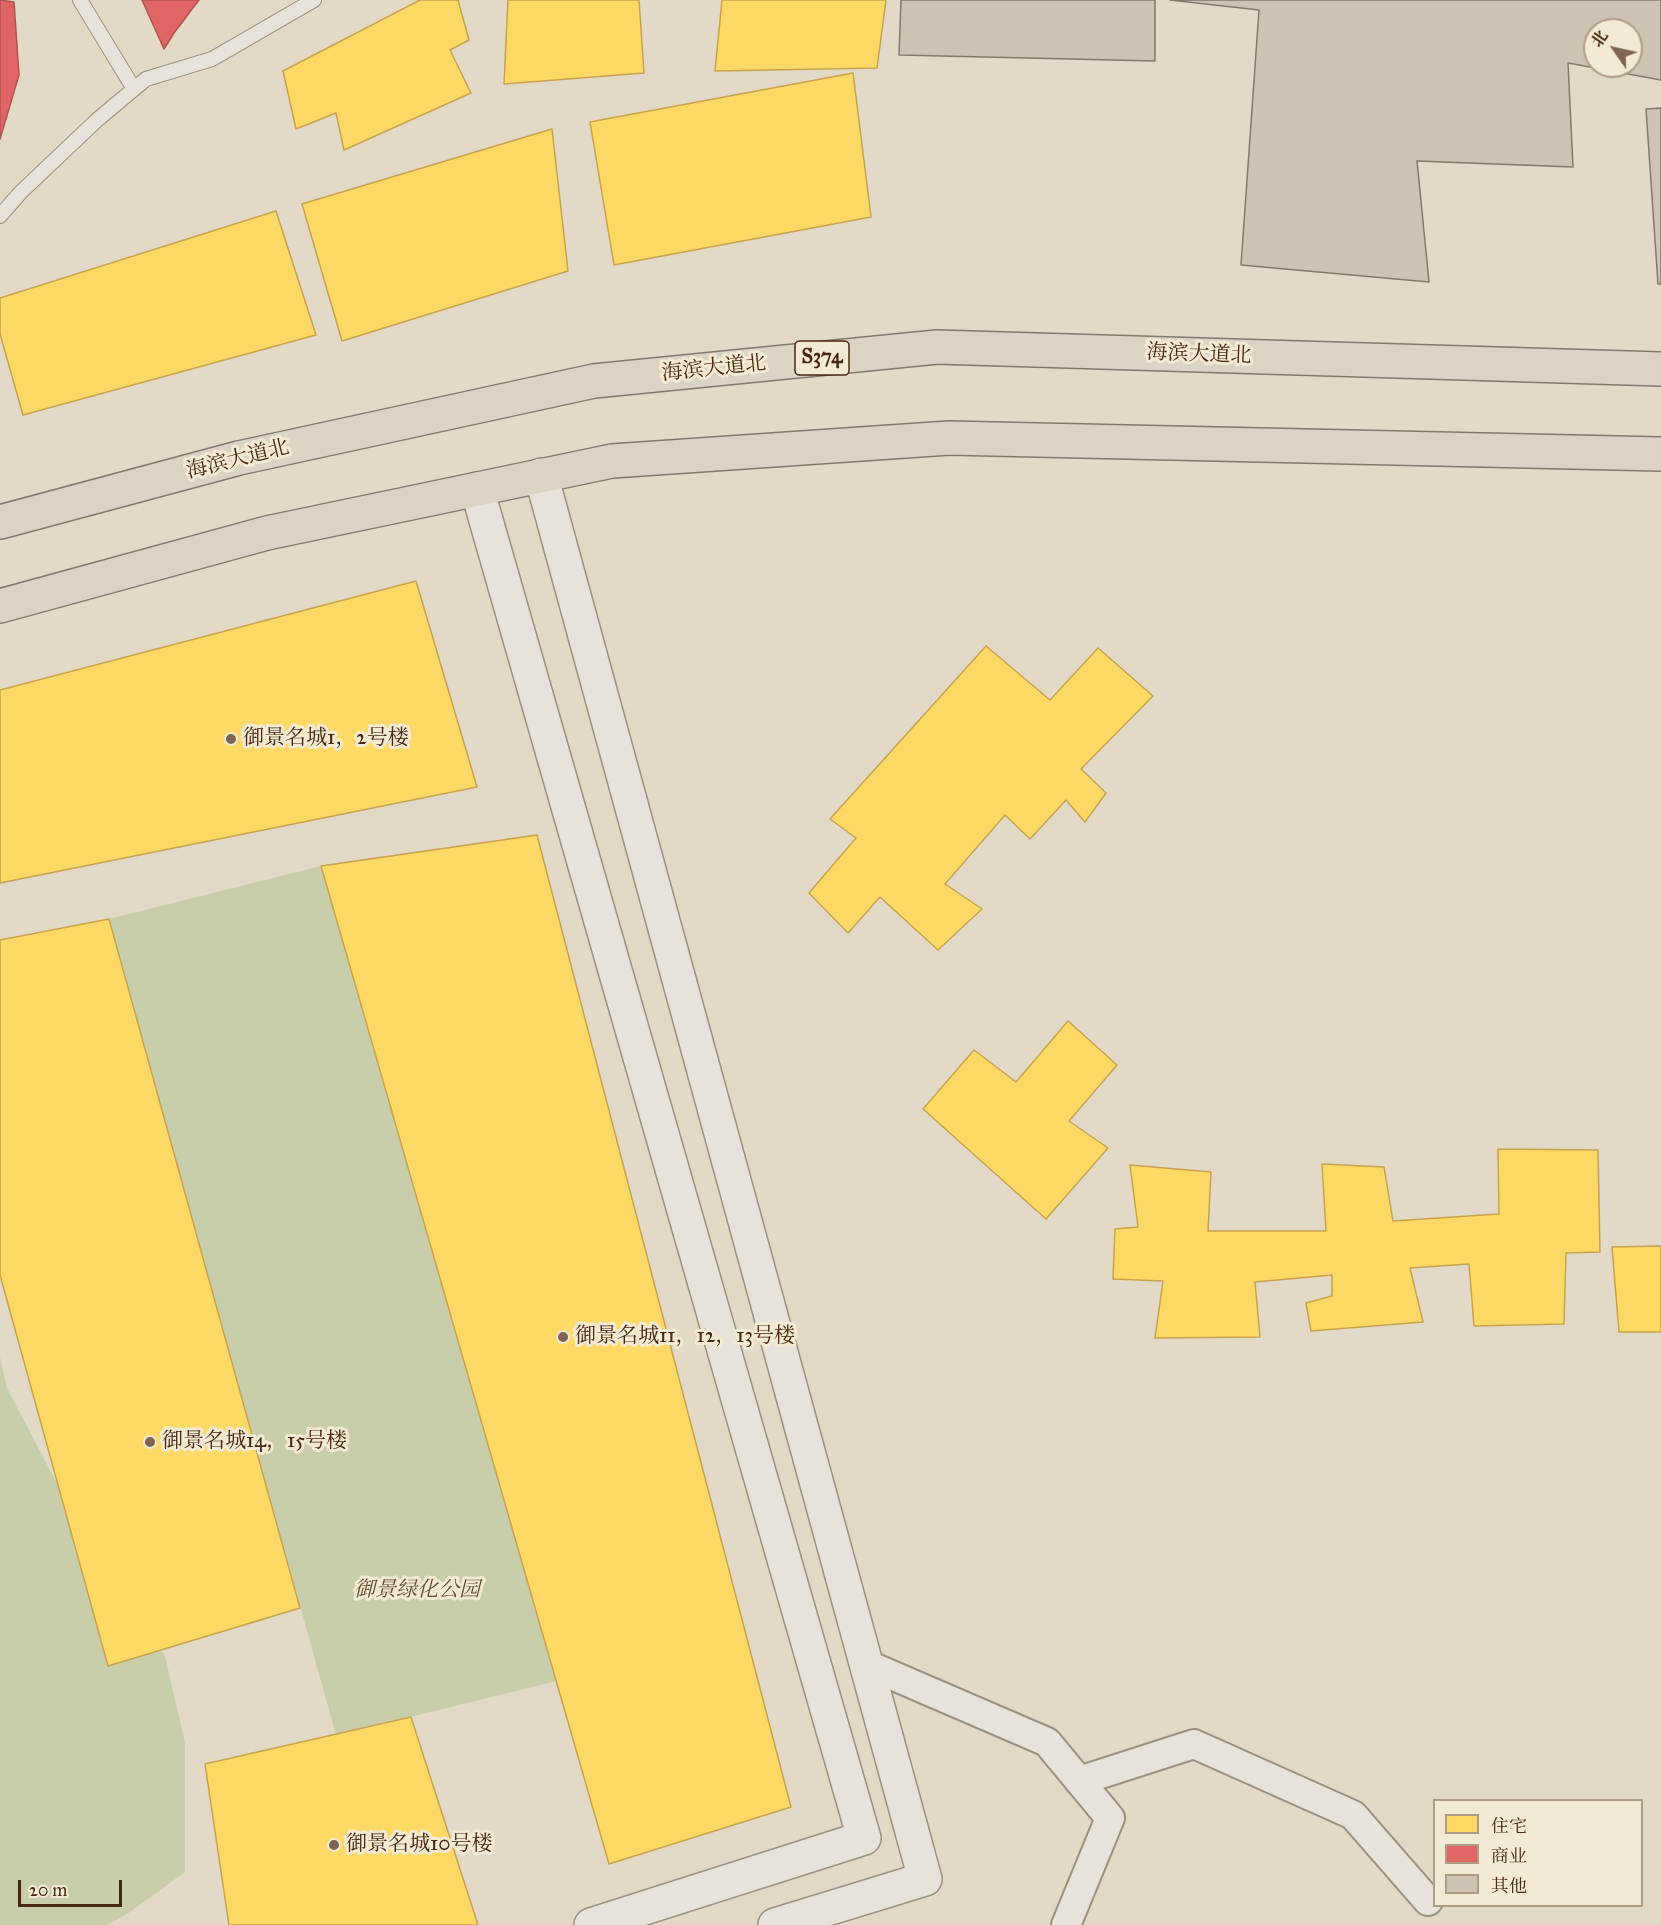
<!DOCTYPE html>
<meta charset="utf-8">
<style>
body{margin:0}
#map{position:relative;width:1661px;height:1925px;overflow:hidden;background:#e2dac6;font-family:"IM FELL Great Primer","Noto Serif SC",serif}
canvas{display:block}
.legend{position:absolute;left:1433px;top:1799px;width:210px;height:108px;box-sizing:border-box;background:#f3ead3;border:2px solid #ae9c86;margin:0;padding:8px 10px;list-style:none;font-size:18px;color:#472612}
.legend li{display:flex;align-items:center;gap:12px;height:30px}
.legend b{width:30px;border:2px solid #ae9c86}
.north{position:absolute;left:1583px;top:18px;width:60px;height:60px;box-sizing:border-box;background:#f3ead3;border:2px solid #ae9c86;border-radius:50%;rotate:304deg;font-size:16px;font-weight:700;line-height:24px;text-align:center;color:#472612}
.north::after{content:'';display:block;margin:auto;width:21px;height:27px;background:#7d6551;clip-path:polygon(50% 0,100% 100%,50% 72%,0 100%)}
.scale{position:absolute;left:18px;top:1880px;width:104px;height:27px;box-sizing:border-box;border:3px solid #472612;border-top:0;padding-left:8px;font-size:18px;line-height:21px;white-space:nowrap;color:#472612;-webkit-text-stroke:4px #f3ead3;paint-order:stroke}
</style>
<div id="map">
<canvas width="1661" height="1925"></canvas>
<ul class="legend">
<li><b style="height:16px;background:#ffd966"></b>住宅</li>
<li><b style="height:16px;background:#e06666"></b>商业</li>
<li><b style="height:16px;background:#cec2b2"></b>其他</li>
</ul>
<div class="north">北</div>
<div class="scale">20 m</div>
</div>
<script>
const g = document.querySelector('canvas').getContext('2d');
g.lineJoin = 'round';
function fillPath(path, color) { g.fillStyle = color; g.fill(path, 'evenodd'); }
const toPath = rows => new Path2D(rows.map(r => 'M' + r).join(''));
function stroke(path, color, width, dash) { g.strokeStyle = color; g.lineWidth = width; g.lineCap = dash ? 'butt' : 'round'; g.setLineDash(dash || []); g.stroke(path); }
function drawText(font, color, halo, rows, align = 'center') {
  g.font = font + ' "IM FELL Great Primer","Noto Serif SC",serif'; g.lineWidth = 6; g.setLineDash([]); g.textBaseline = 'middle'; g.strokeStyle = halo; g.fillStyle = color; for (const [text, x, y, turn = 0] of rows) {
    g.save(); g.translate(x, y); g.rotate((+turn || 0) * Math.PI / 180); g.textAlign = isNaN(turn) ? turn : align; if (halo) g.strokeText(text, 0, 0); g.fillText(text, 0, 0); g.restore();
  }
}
const green = toPath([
 [321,866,565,1679,336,1735,109,919],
 [0,1357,7,1388,104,1574,165,1656,185,1743,185,1872,127,1914,107,1925,0,1925]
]);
const homes = toPath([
 [420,0,458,0,469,40,450,50,471,93,344,150,336,113,296,129,283,71,420,0],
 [508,0,639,0,644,73,504,84,508,0],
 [722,0,886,0,877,68,715,71,722,0],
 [853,73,871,217,614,265,590,122,853,73],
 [552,129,568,271,342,341,302,204,552,129],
 [276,211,316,335,23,415,0,334,0,298,276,211],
 [416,581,477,787,0,883,0,690,416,581],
 [986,646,1050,700,1098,648,1153,696,1081,769,1106,793,1085,822,1066,800,1030,839,1005,815,945,884,982,909,938,950,880,897,848,933,809,893,856,838,830,819,986,646],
 [537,835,791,1807,609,1864,321,866,537,835],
 [109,919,300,1608,108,1666,0,1275,0,940,109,919],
 [1068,1021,1117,1065,1069,1121,1108,1148,1046,1219,923,1109,974,1050,1016,1082,1068,1021],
 [1498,1149,1598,1150,1600,1252,1566,1253,1564,1324,1474,1326,1469,1264,1410,1268,1423,1322,1311,1331,1306,1303,1332,1296,1332,1275,1255,1282,1260,1337,1155,1338,1163,1281,1113,1279,1115,1229,1138,1227,1130,1165,1211,1172,1208,1231,1326,1231,1322,1164,1384,1167,1393,1221,1499,1214,1498,1149],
 [1661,1246,1661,1332,1619,1332,1612,1247,1661,1246],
 [411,1717,478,1925,229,1925,205,1764,411,1717]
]);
const shops = toPath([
 [0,0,14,2,19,75,0,139,0,0],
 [142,0,199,0,174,33,164,49,142,0]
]);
const building = toPath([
 [901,0,1155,0,1155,61,899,55,901,0],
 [1170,0,1661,0,1661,80,1568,63,1573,167,1417,161,1429,282,1241,265,1259,10,1170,0],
 [1595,30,1631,30,1631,66,1595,66,1595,30],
 [1661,108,1661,284,1658,284,1646,109,1661,108]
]);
const service = toPath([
 [80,0,134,89],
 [0,216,21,192,97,120,146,79,212,59,314,0]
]);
const minor = toPath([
 [866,1664,1047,1742,1110,1818,1066,1925],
 [1079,1781,1194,1744,1353,1815,1428,1901]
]);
const tertiary = toPath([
 [541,475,925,1879,775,1925],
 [477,489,864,1838,591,1925]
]);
const primary = toPath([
 [0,522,239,458,594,381,937,347,1661,369],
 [0,606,267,533,612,461,949,438,1661,454]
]);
const markers = [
 [231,739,6,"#7d6551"],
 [563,1337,6,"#7d6551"],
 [150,1442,6,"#7d6551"],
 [334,1845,6,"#7d6551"]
];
const shields = [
 [822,358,54]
];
const shieldNames = [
 ["S374",822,358]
];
const streetNames = [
 ["海滨大道北",1199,355,2],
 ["海滨大道北",714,369,-6],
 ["海滨大道北",238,460,-14]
];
const poiNames = [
 ["御景名城1，2号楼",243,739],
 ["御景名城11，12，13号楼",575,1337],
 ["御景名城14，15号楼",162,1442],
 ["御景名城10号楼",346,1845]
];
const parkNames = [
 ["御景绿化公园",417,1591]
];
fillPath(green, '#c8cdaa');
fillPath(homes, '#ffd966');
stroke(homes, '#c8a34d', 1.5);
fillPath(shops, '#e06666');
stroke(shops, '#b2534d', 1.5);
fillPath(building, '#cec2b2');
stroke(building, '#83796c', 1.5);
stroke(service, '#9a9183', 16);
stroke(minor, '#9a9183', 32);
stroke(tertiary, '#9a9183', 36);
stroke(primary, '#83796c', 36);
stroke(service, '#e8e3da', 14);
stroke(minor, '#e8e3da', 28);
stroke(tertiary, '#e8e3da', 33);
stroke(primary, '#dbd4c5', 33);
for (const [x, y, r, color] of markers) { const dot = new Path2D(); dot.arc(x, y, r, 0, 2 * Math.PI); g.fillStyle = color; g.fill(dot); stroke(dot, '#f3ead3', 2); }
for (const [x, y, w] of shields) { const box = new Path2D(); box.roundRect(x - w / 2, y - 17, w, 34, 4.5); g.fillStyle = '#f3ead3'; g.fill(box); stroke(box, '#472612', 1.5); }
drawText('bold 20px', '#472612', null, shieldNames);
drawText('21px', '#472612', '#f3ead3', streetNames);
drawText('21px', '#472612', '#f3ead3', poiNames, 'left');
drawText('italic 21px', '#624d32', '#f3ead3', parkNames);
</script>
